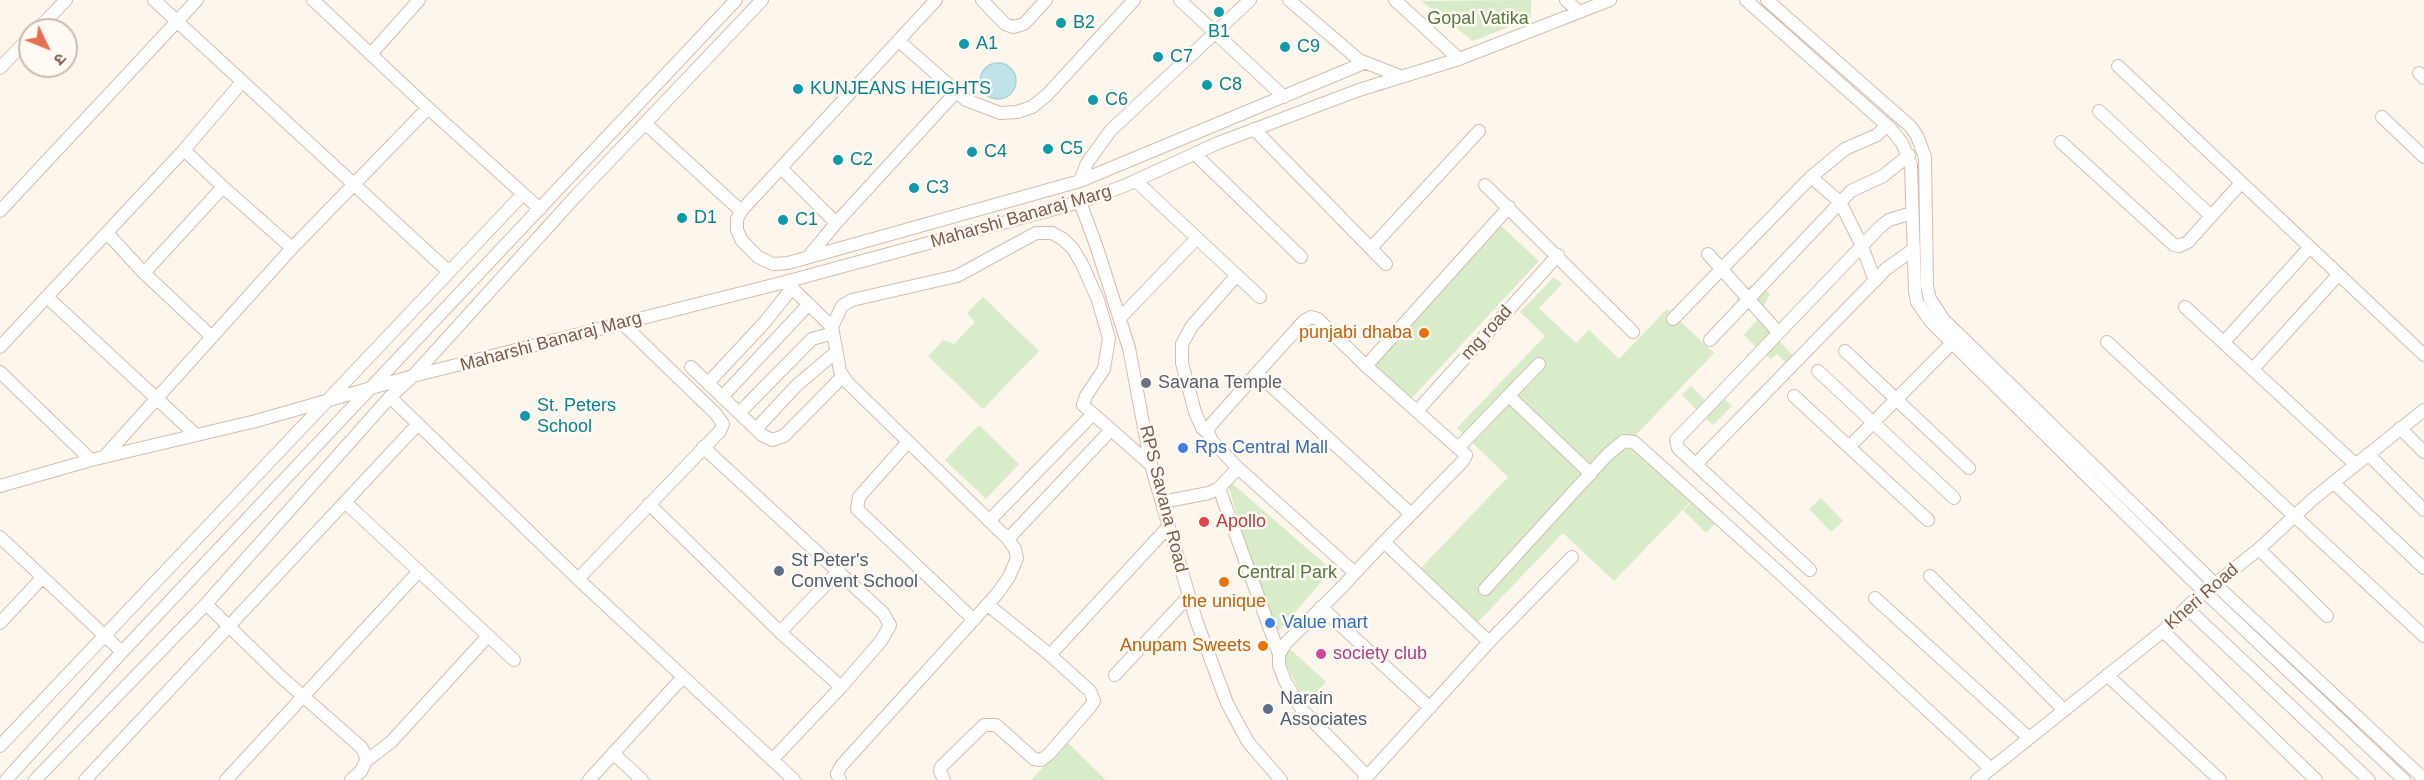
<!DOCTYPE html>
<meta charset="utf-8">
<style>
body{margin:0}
#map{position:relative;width:2424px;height:780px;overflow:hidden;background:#fdf6ec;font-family:Arial,"Noto Sans Devanagari",sans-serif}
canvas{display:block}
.north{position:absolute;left:18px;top:18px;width:60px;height:60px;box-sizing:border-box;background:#fffaf3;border:2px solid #cabbb1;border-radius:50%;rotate:133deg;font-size:16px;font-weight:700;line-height:24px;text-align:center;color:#7a5c4d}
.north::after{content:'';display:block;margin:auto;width:21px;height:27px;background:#e76f51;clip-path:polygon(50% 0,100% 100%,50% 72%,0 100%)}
</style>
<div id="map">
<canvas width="2424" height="780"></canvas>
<div class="north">उ</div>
</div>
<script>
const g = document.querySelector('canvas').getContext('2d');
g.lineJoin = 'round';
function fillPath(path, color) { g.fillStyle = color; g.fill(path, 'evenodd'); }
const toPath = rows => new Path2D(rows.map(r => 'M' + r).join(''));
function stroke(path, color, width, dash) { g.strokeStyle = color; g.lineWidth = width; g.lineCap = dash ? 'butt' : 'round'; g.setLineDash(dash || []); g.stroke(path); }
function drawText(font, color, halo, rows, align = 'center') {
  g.font = font + ' Arial,sans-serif'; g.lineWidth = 5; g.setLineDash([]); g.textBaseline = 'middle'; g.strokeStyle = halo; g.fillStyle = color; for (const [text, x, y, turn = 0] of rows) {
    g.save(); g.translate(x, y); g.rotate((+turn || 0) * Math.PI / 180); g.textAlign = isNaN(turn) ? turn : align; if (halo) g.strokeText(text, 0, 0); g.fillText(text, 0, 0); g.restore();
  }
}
const green = toPath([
 [1531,0,1531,18,1473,41,1421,1],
 [1498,223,1539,261,1410,400,1370,363],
 [1554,277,1562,284,1539,308,1576,343,1589,330,1619,359,1667,309,1714,353,1635,436,1697,495,1614,581,1563,533,1476,624,1419,570,1508,477,1457,428,1545,336,1520,312],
 [1750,286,1763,288,1770,294,1764,306,1780,325,1756,347,1744,335,1764,312,1741,304,1736,300],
 [983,297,1039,351,983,409,928,356,943,340,954,344,975,322,967,313],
 [1774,335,1798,361,1791,368,1777,354,1771,359,1760,348],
 [1691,386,1706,401,1697,410,1682,395],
 [1718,392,1732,406,1713,425,1699,412],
 [979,425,1019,464,986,499,945,460],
 [1226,478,1332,570,1273,637],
 [1821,498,1843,521,1831,532,1809,509],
 [1694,500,1716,523,1706,533,1683,510],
 [1288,647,1326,682,1306,703,1281,655],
 [1067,742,1106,780,1031,780]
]);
const water = toPath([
 '980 81a18 18 0 1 1 36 0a18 18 0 1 1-36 0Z'
]);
const minor = toPath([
 [154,0,449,272],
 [313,0,428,108,540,209],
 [936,0,741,211,737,219,737,230,742,241,758,257,773,264,788,263,1080,181,1364,63],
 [982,0,1005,24,1013,27,1024,24,1046,0],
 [1180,0,1284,97],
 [1289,0,1359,60,1400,76],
 [1395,0,1459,59],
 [1566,0,1579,12],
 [1746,0,1891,129,1902,143,1911,165,1915,291,1917,302,1931,322,2191,579,2404,780],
 [1767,0,1911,127,1917,136,1925,157,1927,286,1930,299,1944,320,2215,584,2424,779],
 [37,30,66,0],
 [899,41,966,100,1000,113,1017,112,1032,107,1047,95,1134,0],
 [371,54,419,0],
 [2118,66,2424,355],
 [0,68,30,37],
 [2419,73,2424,78],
 [2099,111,2211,216],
 [2382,117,2424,157],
 [646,124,741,211],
 [1254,129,1386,264],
 [2061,142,2174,245,2179,246,2188,242,2241,183],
 [184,150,242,82],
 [1195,154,1301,257],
 [782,169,836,223],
 [1811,177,1840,202,1862,246,1875,281],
 [1080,181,1087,163,1111,130,1250,0],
 [1136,181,1260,297],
 [1485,185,1633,332],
 [223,187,292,248],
 [1080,202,1097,248,1129,348,1151,465,1196,620,1227,703,1248,742,1281,780],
 [0,211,197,0],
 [107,233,144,273],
 [1371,248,1479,131],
 [1708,254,1778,332],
 [809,256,836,223,956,92],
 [47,297,196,435],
 [2185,307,2355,464],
 [1120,318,1197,238],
 [1673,319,1811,177,1845,149,1877,135,1887,125],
 [832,327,842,306,852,300,957,276,1036,233,1052,233,1063,239,1073,249,1082,264,1098,300,1109,338,1104,369,1086,396,1083,405,1151,465],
 [1710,340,1851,191,1883,176,1909,155],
 [2107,342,2424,636],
 [2224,342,2309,248],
 [0,347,184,150,223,187,144,273,211,336],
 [1845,351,1969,468],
 [1366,366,1509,207],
 [691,367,762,435,772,440,784,436,843,376],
 [2253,369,2338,275],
 [1818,371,1954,498],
 [0,372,91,460],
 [1257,373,1411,514],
 [708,383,765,322,792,288,832,327,840,371,847,382,1008,539,1015,549,1017,558,1009,577,997,594,841,766,837,774,840,780],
 [1509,396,1591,474],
 [1794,396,1928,520],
 [390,397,578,579,794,780],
 [722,397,809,304],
 [1417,411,1558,255],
 [739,413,812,339,833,333],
 [2400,428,2424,452],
 [756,429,797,385,836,352],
 [1208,433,1202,428,1195,412,1182,363,1182,344,1192,326,1237,275],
 [907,443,859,497,857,509,974,620],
 [703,447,883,613,890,625,881,641,841,687,772,760],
 [1459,447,1539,364],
 [1849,447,1952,343],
 [2368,454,2424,510],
 [104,457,292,248,428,108],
 [1696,464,1886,269,1914,249],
 [2334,483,2424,568],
 [0,486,91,460,256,421,413,376,785,282,1080,202,1124,186,1218,143,1359,90,1459,59,1610,0],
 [1219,488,1279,654],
 [345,502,514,660],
 [1162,502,1209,493,1219,488,1238,468],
 [649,504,780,632,841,687],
 [989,521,1092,415],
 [0,537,122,652],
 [1008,539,1110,431],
 [1384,542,1489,642],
 [2259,549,2327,616],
 [1810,570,1678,448,1676,440,1880,227,1889,220,1912,213],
 [1355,573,1238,468,1212,441,1208,433,1209,427,1257,373,1304,321,1311,317,1318,319,1366,366,1466,455,1463,461,1384,542,1355,573,1343,586,1286,643,1279,654,1279,665,1285,681,1302,710,1367,776],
 [1930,576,2064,710],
 [578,579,720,431,723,424,716,414,623,324],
 [1485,589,1608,454,1624,441,1634,442,1783,576,1991,769],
 [1875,598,2029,738],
 [206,604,280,676,361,747,365,754,366,761,361,771,351,780],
 [988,605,1050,655,1168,527],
 [1321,607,1430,708],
 [2187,608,2369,780],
 [0,623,42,578],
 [2163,631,2316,780],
 [780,632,839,571],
 [1115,675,1188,597],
 [2107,675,2220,780],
 [0,746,523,194],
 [613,753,642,780],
 [366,761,391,742,488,636],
 [6,780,122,652,736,0],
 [35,780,206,604,390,397,413,376,575,197,762,0],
 [85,780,418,424],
 [226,780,419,571],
 [589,780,683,677],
 [944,780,940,771,941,767,984,725,996,725,1034,759,1041,760,1049,754,1090,707,1094,701,1090,691,1050,655],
 [1364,780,1489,642,1572,557],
 [1977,780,2163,631,2191,603,2259,549,2313,499,2424,410]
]);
const markers = [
 [1219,12,6,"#0f9aa8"],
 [1061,23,6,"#0f9aa8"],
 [964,44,6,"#0f9aa8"],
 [1285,47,6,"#0f9aa8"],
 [1158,57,6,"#0f9aa8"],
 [1207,85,6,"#0f9aa8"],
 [798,89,6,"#0f9aa8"],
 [1093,100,6,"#0f9aa8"],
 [1048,149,6,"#0f9aa8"],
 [972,152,6,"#0f9aa8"],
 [838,160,6,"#0f9aa8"],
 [914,188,6,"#0f9aa8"],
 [682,218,6,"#0f9aa8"],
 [783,220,6,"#0f9aa8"],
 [1424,333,6,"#e8710a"],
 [1146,383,6,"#6b7280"],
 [525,416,6,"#0f9aa8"],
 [1183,448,6,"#3f7fe0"],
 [1204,522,6,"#e0444e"],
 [779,571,6,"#5c6f8a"],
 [1224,582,6,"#e8710a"],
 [1270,623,6,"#3f7fe0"],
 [1263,646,6,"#e8710a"],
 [1321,654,6,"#d1479c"],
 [1268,709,6,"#5c6f8a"]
];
const parkNames = [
 ["Gopal Vatika",1478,19],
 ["Central Park",1287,573]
];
const cultureNames = [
 ["B2",1073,23],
 ["B1",1219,32,"center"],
 ["A1",976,44],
 ["C9",1297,47],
 ["C7",1170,57],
 ["C8",1219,85],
 ["KUNJEANS HEIGHTS",810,89],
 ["C6",1105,100],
 ["C5",1060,149],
 ["C4",984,152],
 ["C2",850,160],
 ["C3",926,188],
 ["D1",694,218],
 ["C1",795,220],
 ["St. Peters",537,406],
 ["School",537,427]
];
const streetNames = [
 ["Maharshi Banaraj Marg",1021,217,-16],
 ["mg road",1487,333,-48],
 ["Maharshi Banaraj Marg",551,342,-15],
 ["RPS Savana Road",1163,499,76],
 ["Kheri Road",2202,597,-41]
];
const foodNames = [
 ["punjabi dhaba",1412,333],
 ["the unique",1224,602,"center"],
 ["Anupam Sweets",1251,646]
];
const worshipNames = [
 ["Savana Temple",1158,383]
];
const shopNames = [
 ["Rps Central Mall",1195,448],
 ["Value mart",1282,623]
];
const healthNames = [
 ["Apollo",1216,522]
];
const serviceNames = [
 ["St Peter's",791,561],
 ["Convent School",791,582],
 ["Narain",1280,699],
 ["Associates",1280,720]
];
const hotelNames = [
 ["society club",1333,654]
];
fillPath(green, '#d8ecc9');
fillPath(water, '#bfe3e8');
stroke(water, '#a5d3da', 1.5);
stroke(minor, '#d1beb0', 14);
stroke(minor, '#fff', 12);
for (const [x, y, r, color] of markers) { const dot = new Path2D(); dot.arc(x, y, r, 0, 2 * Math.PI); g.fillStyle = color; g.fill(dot); stroke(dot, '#fffaf3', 2); }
drawText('18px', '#537a41', '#fffaf3', parkNames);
drawText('18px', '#0d838f', '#fffaf3', cultureNames, 'left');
drawText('18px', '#7a5c4d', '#fffaf3', streetNames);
drawText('18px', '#c56008', '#fffaf3', foodNames, 'right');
drawText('18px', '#5b616d', '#fffaf3', worshipNames, 'left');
drawText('18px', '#366cbe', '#fffaf3', shopNames, 'left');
drawText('18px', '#be3a42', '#fffaf3', healthNames, 'left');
drawText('18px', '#4e5e75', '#fffaf3', serviceNames, 'left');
drawText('18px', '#b23c85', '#fffaf3', hotelNames, 'left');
</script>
